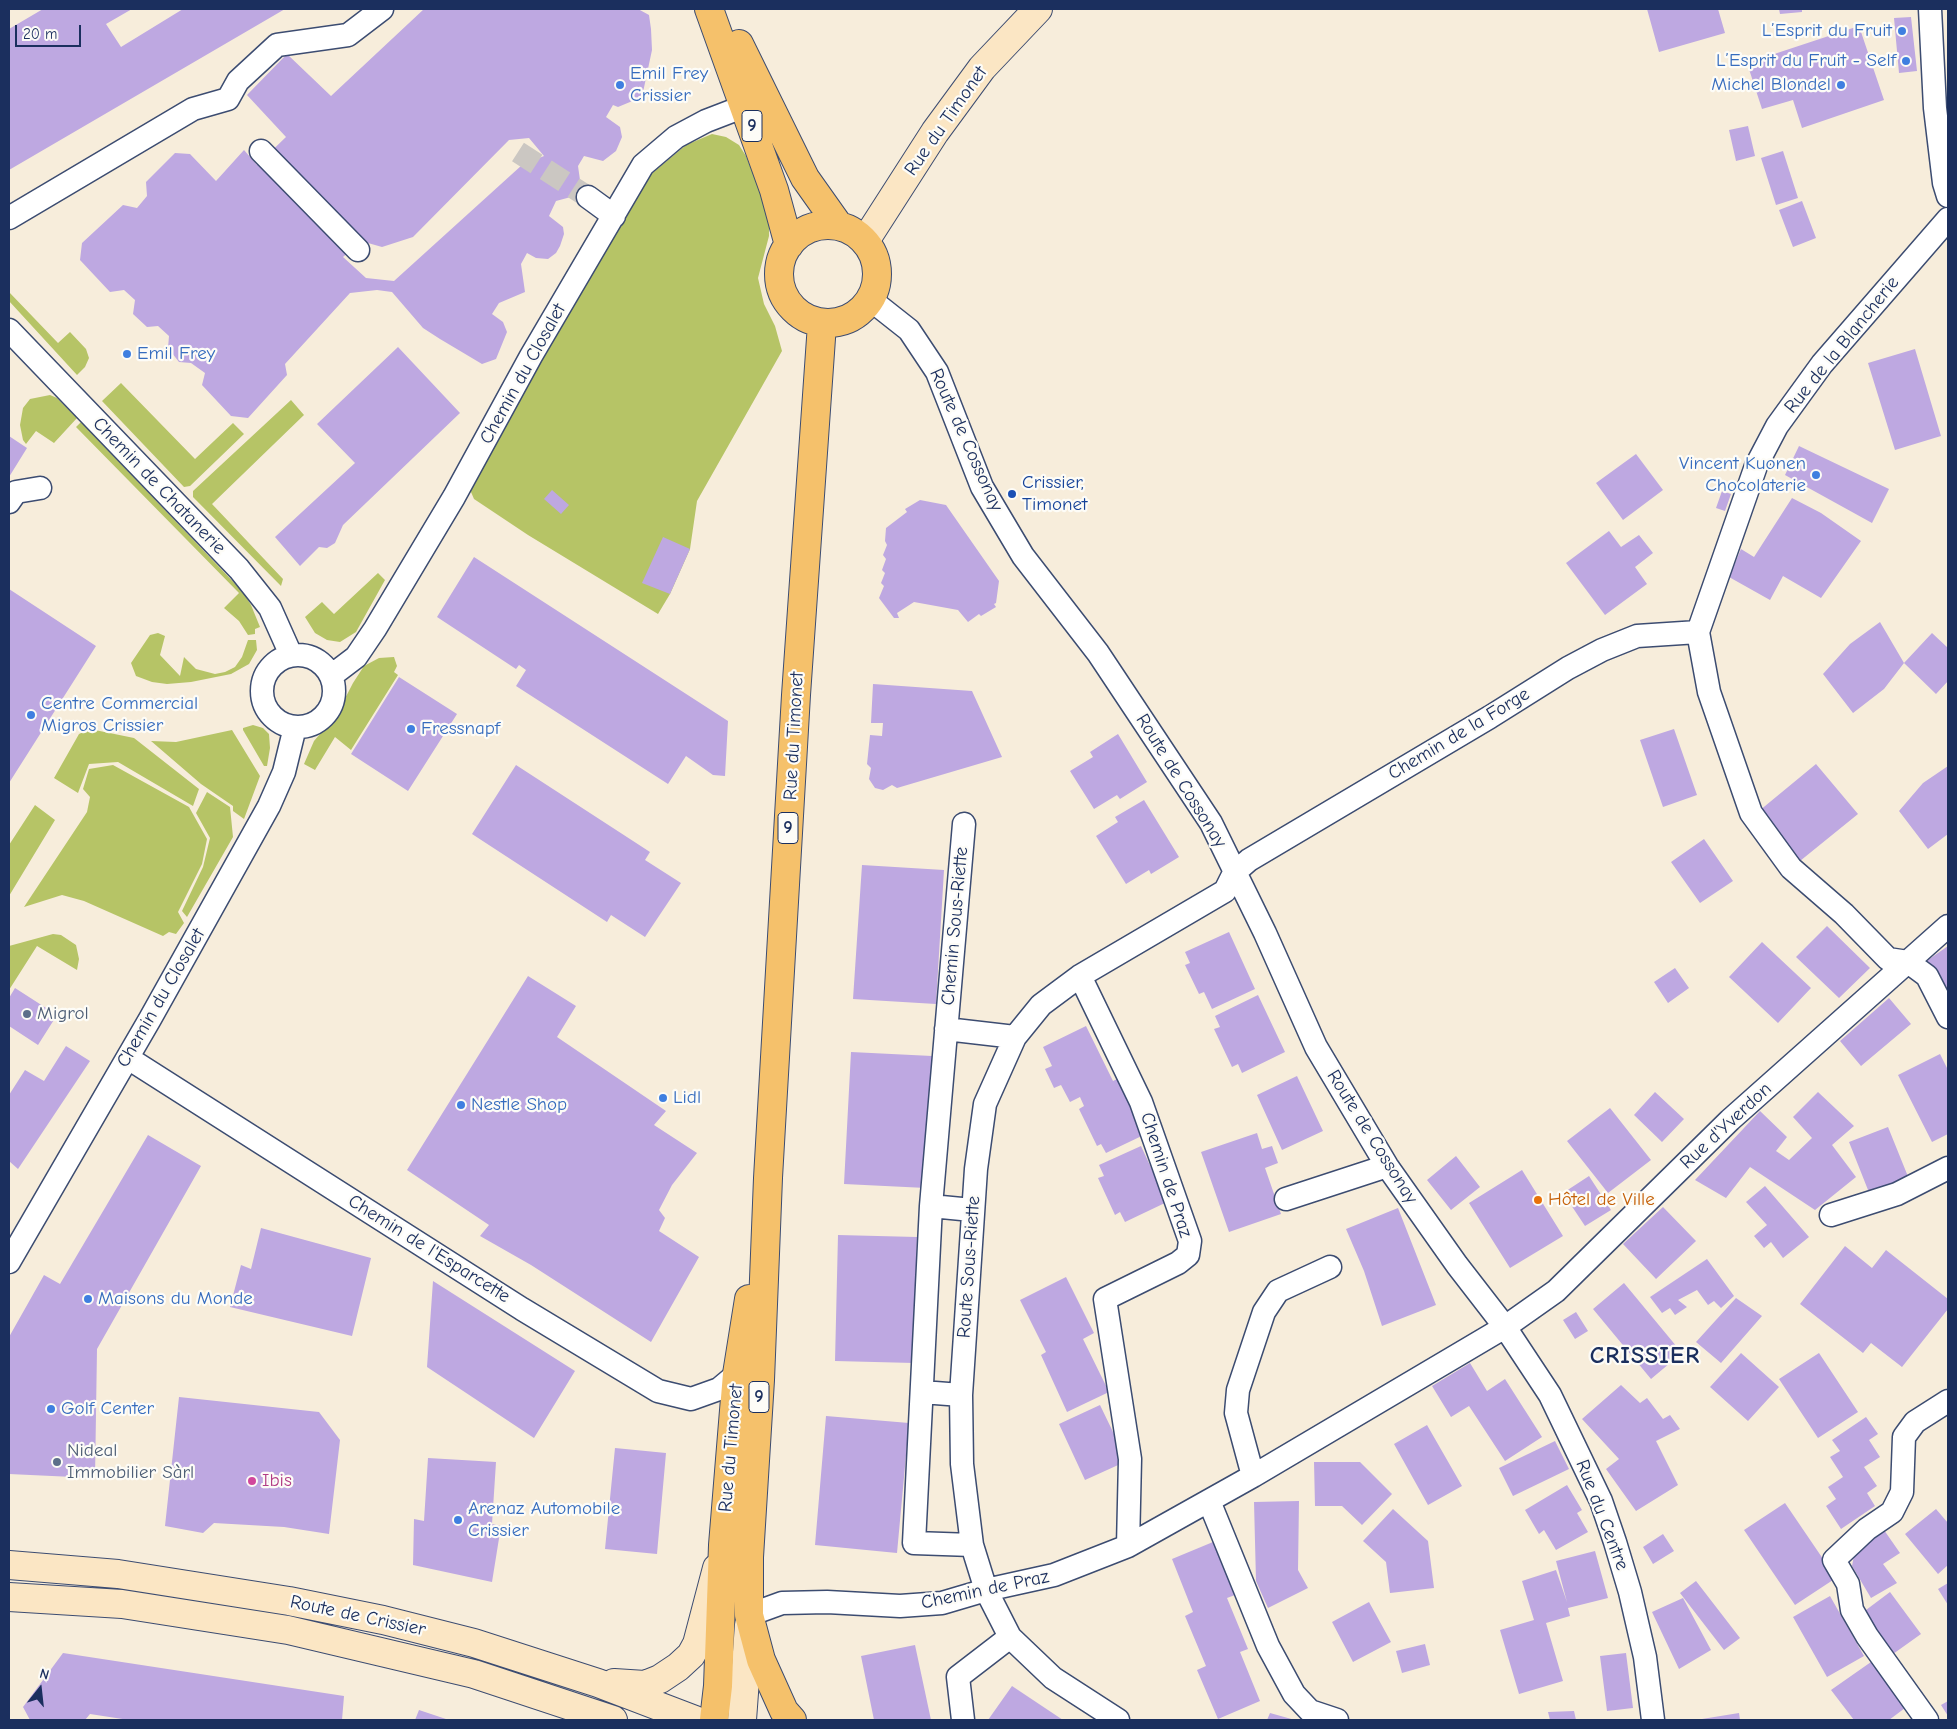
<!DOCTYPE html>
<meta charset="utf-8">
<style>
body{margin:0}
#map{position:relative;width:1957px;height:1729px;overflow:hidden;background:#f7eddb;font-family:"Comic Neue",sans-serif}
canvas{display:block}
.frame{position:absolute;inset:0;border:10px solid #1b2f5e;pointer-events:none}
.north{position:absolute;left:15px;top:1664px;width:50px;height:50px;-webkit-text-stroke:4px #fdfcf7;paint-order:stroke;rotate:16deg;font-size:14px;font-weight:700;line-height:20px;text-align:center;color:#1b2f5e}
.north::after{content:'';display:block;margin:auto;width:18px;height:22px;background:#1b2f5e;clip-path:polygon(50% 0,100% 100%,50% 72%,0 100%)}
.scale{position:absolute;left:15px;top:25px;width:66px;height:22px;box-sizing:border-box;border:2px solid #1b2f5e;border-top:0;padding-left:6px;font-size:15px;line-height:18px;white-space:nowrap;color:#1b2f5e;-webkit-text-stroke:4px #fdfcf7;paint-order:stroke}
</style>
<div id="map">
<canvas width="1957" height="1729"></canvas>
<div class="frame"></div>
<div class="north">N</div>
<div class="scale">20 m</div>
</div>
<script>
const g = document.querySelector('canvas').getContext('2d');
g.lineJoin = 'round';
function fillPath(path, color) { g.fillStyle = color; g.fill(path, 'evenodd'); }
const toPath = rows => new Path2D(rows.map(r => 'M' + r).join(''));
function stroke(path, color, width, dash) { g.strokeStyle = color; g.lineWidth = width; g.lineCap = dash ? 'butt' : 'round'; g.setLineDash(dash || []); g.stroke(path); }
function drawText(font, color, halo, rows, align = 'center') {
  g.font = font + ' "Comic Neue",sans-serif'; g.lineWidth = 4.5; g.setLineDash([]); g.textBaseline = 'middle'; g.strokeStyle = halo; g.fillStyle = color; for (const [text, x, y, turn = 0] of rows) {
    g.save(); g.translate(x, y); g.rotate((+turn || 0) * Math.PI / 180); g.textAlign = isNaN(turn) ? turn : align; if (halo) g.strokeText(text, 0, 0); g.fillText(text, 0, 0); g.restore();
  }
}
const green = toPath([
 [712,134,726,137,739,145,746,156,762,196,769,220,769,236,758,278,764,304,775,326,782,351,697,501,690,549,670,594,658,614,528,535,474,499,468,485,538,362,650,175,686,145],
 [9,292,58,343,70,332,86,349,89,358,85,367,77,375,9,301],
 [121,383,195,459,233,423,244,434,190,486,184,487,102,401],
 [50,395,57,398,77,418,54,443,36,431,26,444,23,440,20,425,23,408,30,399],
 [291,400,304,415,212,504,283,579,281,586,193,497,193,491],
 [81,422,243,592,251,605,260,627,255,629,255,634,248,635,239,621,224,608,239,593,76,427],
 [378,573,385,580,356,632,340,642,327,640,315,633,305,617,322,602,334,614],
 [158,633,165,636,160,655,180,676,184,657,196,669,215,674,225,672,235,667,242,657,248,640,256,640,257,650,249,664,231,674,191,682,167,684,152,682,136,676,131,663,150,635],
 [394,657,397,666,394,672,398,675,351,750,335,737,315,770,304,764,314,741,337,714,353,683,364,666,379,658],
 [253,725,263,728,269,734,270,748,267,766,264,766,243,730,243,728],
 [90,729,134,738,199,789,193,806,118,762,89,764,78,793,54,778,79,734],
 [232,730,260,776,244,819,233,811,233,806,201,784,151,741,176,742],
 [113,765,189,807,207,839,202,864,178,912,184,923,176,934,169,932,163,936,84,901,62,895,24,907,87,812,90,797,83,789,89,769],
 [207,792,230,807,233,837,187,917,182,911,203,867,210,838,196,813],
 [35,805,55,820,9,896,9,845],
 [53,934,61,935,76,945,79,959,77,970,37,946,9,990,9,946]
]);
const building = toPath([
 [43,9,132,9,106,24,121,47,183,9,285,9,9,170,9,29],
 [424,9,638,9,649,15,651,29,652,50,642,97,618,107,613,105,606,117,620,127,622,137,616,151,603,161,584,156,578,166,582,194,556,201,549,216,563,227,564,234,560,246,556,253,548,259,536,258,527,253,521,264,525,292,499,303,492,314,503,322,507,332,496,359,482,364,440,339,423,328,392,292,377,290,350,293,285,364,287,375,248,418,231,416,202,385,205,373,191,363,179,362,168,348,169,336,158,326,147,327,133,314,135,300,124,290,110,292,80,260,82,243,123,205,137,208,147,196,146,182,175,153,190,154,216,181,244,150,257,165,286,137,247,95,287,54,331,96],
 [529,138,544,156,522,165,394,281,366,278,343,257,361,241,382,247,413,237,509,140],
 [1647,9,1718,9,1725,33,1659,52],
 [1779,9,1802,9,1802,12,1780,14],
 [1911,17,1917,71,1899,73,1894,18],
 [1859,26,1884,100,1802,128,1793,100,1762,109,1747,63],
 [1748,126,1755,156,1736,161,1729,130],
 [1783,151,1798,198,1776,205,1761,158],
 [1802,201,1816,238,1793,247,1779,210],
 [398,347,460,413,343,525,335,543,327,548,319,547,300,566,275,537,355,463,317,424],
 [1915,349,1941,436,1895,450,1868,363],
 [9,436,27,448,9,477],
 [1799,446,1889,489,1872,523,1785,475],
 [1636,454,1663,490,1623,520,1596,483],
 [552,490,569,505,561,514,544,499],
 [1722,491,1731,494,1725,511,1716,508],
 [1792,498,1821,513,1861,541,1821,598,1783,576,1770,600,1729,577,1741,549,1754,557],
 [920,500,946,505,999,581,996,603,994,604,996,607,981,616,979,614,968,622,958,610,914,602,897,613,899,618,894,618,879,598,884,586,881,583,885,573,882,570,886,559,883,555,887,545,885,541,886,528,907,512,905,509],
 [1609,531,1621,547,1639,535,1653,553,1635,567,1647,584,1605,615,1566,563],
 [663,537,690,549,670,594,642,583],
 [474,557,728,721,725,776,713,775,686,756,668,784,516,686,526,670,519,665,516,669,437,617],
 [9,589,96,646,9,783],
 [1880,622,1904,663,1884,689,1853,713,1823,674,1850,644],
 [1932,633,1948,648,1948,681,1936,694,1904,663],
 [399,677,457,714,408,791,351,754],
 [873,684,972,691,1002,757,897,788,892,785,883,790,875,788,869,779,871,768,867,764,870,735,882,736,883,723,871,723],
 [1674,729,1697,795,1663,807,1640,740],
 [1118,734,1147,782,1120,799,1117,795,1094,809,1070,771,1093,757,1090,752],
 [1816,764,1858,814,1800,861,1759,811],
 [516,765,650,852,645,860,681,883,645,937,611,915,607,922,472,834],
 [1948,766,1948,834,1928,849,1899,811,1923,783],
 [1144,800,1179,857,1151,874,1149,870,1126,884,1096,836,1118,822,1115,817],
 [1704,839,1733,881,1700,903,1671,862],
 [862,865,944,870,936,1004,853,999],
 [1827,926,1870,968,1839,998,1796,957],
 [1229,932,1255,989,1212,1009,1204,992,1199,994,1185,965,1190,963,1185,952],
 [1762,942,1811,988,1778,1023,1729,977],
 [1948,946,1948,988,1942,983,1925,962],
 [1675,968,1689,988,1668,1003,1654,982],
 [528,976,576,1006,557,1037,666,1111,654,1125,697,1153,672,1185,659,1210,665,1218,659,1231,699,1257,651,1342,531,1265,480,1236,489,1225,407,1170],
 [15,988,57,1015,38,1045,9,1026,9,998],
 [1258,995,1285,1052,1242,1073,1238,1064,1232,1067,1214,1029,1220,1027,1215,1016],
 [1889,998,1911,1024,1861,1066,1840,1041],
 [1086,1026,1113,1081,1121,1077,1148,1133,1106,1153,1101,1144,1097,1146,1079,1109,1084,1106,1080,1097,1070,1102,1061,1085,1054,1088,1045,1069,1052,1066,1043,1047],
 [66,1046,90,1061,18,1169,9,1161,9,1095,25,1070,44,1081],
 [851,1052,932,1056,926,1188,844,1184],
 [1940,1054,1948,1070,1948,1134,1932,1142,1898,1075],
 [1297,1076,1323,1131,1282,1150,1257,1095],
 [1655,1092,1684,1119,1662,1142,1634,1115],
 [1818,1092,1854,1126,1832,1145,1856,1177,1815,1210,1750,1167,1726,1198,1695,1180,1760,1111,1787,1137,1776,1151,1789,1160,1812,1138,1793,1117],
 [1610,1108,1651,1160,1608,1193,1567,1141],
 [1888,1127,1909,1179,1870,1195,1849,1142],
 [1257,1133,1262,1149,1272,1146,1278,1163,1265,1168,1281,1214,1229,1232,1201,1152],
 [148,1135,201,1166,97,1349,95,1478,9,1474,9,1337,44,1275,60,1284],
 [1141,1146,1167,1202,1125,1222,1120,1212,1115,1215,1098,1178,1104,1176,1099,1165],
 [1456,1156,1480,1187,1451,1210,1427,1180],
 [1522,1170,1563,1236,1510,1268,1469,1203],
 [1589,1176,1611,1210,1585,1226,1563,1193],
 [1765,1186,1809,1237,1783,1258,1771,1242,1764,1248,1754,1236,1767,1225,1746,1202],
 [1663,1207,1696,1241,1656,1279,1623,1244],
 [1398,1208,1436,1305,1382,1326,1364,1271,1346,1229],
 [261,1228,371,1258,352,1336,230,1307,241,1265,251,1269],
 [838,1235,917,1237,914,1363,835,1361],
 [1845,1246,1872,1268,1886,1250,1948,1299,1948,1309,1902,1367,1871,1343,1863,1353,1800,1304],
 [1707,1259,1734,1296,1721,1308,1714,1301,1708,1305,1697,1290,1678,1300,1687,1307,1675,1315,1670,1308,1662,1313,1650,1297],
 [1066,1277,1094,1333,1083,1339,1109,1392,1067,1412,1041,1355,1046,1352,1020,1300],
 [433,1281,575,1371,534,1438,427,1367],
 [1624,1283,1682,1353,1651,1379,1593,1309],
 [1736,1298,1762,1316,1721,1363,1696,1342],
 [1576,1312,1588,1331,1575,1339,1563,1320],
 [1741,1353,1779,1387,1748,1421,1710,1387],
 [1819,1353,1858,1412,1818,1438,1779,1379],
 [1470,1363,1487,1391,1505,1379,1542,1437,1505,1461,1469,1406,1451,1417,1432,1386],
 [1621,1385,1640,1403,1647,1398,1663,1419,1670,1415,1680,1429,1656,1441,1678,1485,1636,1511,1606,1469,1619,1459,1582,1419],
 [179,1397,319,1412,340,1440,329,1534,284,1527,214,1523,203,1533,165,1526],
 [1100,1405,1127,1461,1085,1480,1059,1424],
 [826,1416,909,1423,897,1553,815,1545],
 [1866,1417,1878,1434,1869,1440,1880,1457,1864,1467,1877,1486,1867,1493,1875,1506,1841,1529,1826,1506,1836,1499,1828,1487,1843,1477,1830,1457,1840,1451,1832,1440],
 [1427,1425,1462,1486,1428,1505,1394,1444],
 [1555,1441,1569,1469,1513,1496,1499,1468],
 [615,1448,666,1453,657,1554,605,1549],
 [428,1458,496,1462,492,1524,501,1526,492,1582,413,1565,414,1519,424,1521],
 [1314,1462,1360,1462,1392,1494,1362,1525,1342,1506,1315,1506],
 [1567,1485,1582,1510,1577,1513,1588,1532,1556,1550,1544,1530,1539,1534,1525,1510],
 [1299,1501,1298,1570,1308,1588,1268,1608,1256,1581,1254,1502],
 [1785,1503,1836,1578,1795,1605,1744,1530],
 [1393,1509,1428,1541,1434,1588,1390,1593,1386,1562,1363,1541],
 [1936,1509,1948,1523,1948,1565,1938,1574,1905,1534],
 [1884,1530,1900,1553,1883,1564,1897,1583,1871,1598,1852,1566,1856,1545],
 [1663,1534,1674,1551,1653,1564,1643,1547],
 [1213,1542,1235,1595,1227,1598,1248,1649,1240,1652,1260,1701,1218,1719,1197,1670,1206,1666,1185,1616,1193,1612,1172,1559],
 [1595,1551,1608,1598,1568,1608,1570,1616,1546,1623,1563,1681,1519,1694,1500,1630,1534,1620,1522,1581,1556,1570,1567,1602,1556,1561],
 [1696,1581,1740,1638,1724,1650,1680,1593],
 [1948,1583,1948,1605,1938,1589],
 [1890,1592,1921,1634,1893,1654,1862,1613],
 [1830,1596,1864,1656,1827,1677,1793,1617],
 [1683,1598,1711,1650,1679,1669,1652,1612],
 [1369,1602,1391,1642,1353,1662,1332,1622],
 [1425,1644,1430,1665,1402,1673,1396,1651],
 [915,1645,931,1720,874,1720,861,1656],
 [63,1653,344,1696,342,1720,129,1720,90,1714,85,1720,30,1720,23,1707],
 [1626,1653,1633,1708,1607,1711,1600,1656],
 [1871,1662,1905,1708,1889,1720,1854,1720,1831,1690],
 [1012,1686,1063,1720,988,1720],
 [1948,1701,1948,1716,1941,1705],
 [419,1710,449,1720,415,1720],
 [1574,1711,1576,1720,1550,1720,1548,1712],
 [1270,1713,1295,1720,1267,1720],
 [1739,1713,1740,1720,1703,1720,1702,1719]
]);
const streetTunnel = toPath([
 [518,152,588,197]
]);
const street = toPath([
 [1930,9,1935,108,1944,183,1948,196],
 [261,151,358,250],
 [588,197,614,216],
 [9,218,193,109,228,99,238,81,277,45,348,35,382,9],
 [1948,219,1822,364,1777,426,1756,466,1698,632,1709,692,1751,813,1791,868,1844,914,1888,959,1908,962,1927,976,1948,1017],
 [871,300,909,330,937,372,982,487,1023,556,1098,653,1211,823,1265,933,1316,1047,1387,1166,1457,1265,1505,1327,1550,1395,1601,1501,1615,1542,1630,1592,1645,1657,1653,1720],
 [9,330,239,569,270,608,291,655],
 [9,502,16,492,40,488],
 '262 691a36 36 0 1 1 72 0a36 36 0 1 1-72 0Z',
 [331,676,356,657,375,629,454,497,531,356,643,165,676,137,706,121,745,106],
 [964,824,931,1206,914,1543,972,1545],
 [1080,976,1141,1102,1190,1241,1188,1255,1178,1263,1105,1299,1130,1459,1128,1546],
 [946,1029,1015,1037],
 [128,1058,522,1309,658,1391,691,1399,719,1389,737,1374],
 [1286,1199,1387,1166],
 [931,1206,972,1210],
 [1831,1215,1897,1194,1948,1168],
 [9,1262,150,1019,269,806,284,772,295,727],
 [922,1392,961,1395],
 [1253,1476,1236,1413,1238,1390,1264,1312,1278,1291,1330,1267],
 [1209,1501,1268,1646,1294,1694,1310,1711,1337,1720],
 [749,1615,782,1603,827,1602,900,1606,942,1603,986,1590,1054,1575,1128,1546,1253,1476,1505,1327,1556,1291,1730,1120,1948,926],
 [963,1720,958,1677,1010,1637],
 [1118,1720,1053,1678,1010,1637,986,1590,972,1545,962,1464,961,1395,976,1169,985,1104,1015,1037,1041,1005,1080,976,1225,891,1234,873,1249,860,1490,717,1568,668,1602,650,1637,636,1698,632],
 [1927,1720,1867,1636,1852,1610,1848,1584,1834,1560,1867,1529,1892,1512,1902,1492,1904,1437,1915,1422,1948,1401]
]);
const secondary = toPath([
 [865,241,935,132,982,68,1038,9],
 [9,1565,118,1574,289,1601,383,1620,474,1643,598,1683,695,1720],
 [9,1597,122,1604,288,1630,474,1674,613,1720],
 [614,1683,645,1685,660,1679,678,1667,691,1655,697,1644,717,1568],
 [742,1720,749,1625]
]);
const primary = toPath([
 [709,9,774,190,789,245],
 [739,44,805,178,839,226],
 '779 274a49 49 0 1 1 98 0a49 49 0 1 1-98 0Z',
 [714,1720,718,1686,723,1545,737,1374,749,1299],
 [792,1720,784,1711,761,1660,749,1615,749,1557,760,1380,768,1178,796,695,822,324]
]);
const markers = [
 [1902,31,5,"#3f7fe0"],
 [1906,61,5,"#3f7fe0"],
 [620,85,5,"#3f7fe0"],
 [1841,85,5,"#3f7fe0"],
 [127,354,5,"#3f7fe0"],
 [1816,475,5,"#3f7fe0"],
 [1012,494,5,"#1a4fb4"],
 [31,715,5,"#3f7fe0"],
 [411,729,5,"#3f7fe0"],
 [27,1014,5,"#5c6f8a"],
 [663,1098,5,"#3f7fe0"],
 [461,1105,5,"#3f7fe0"],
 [1538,1200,5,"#e8710a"],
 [88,1299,5,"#3f7fe0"],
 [51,1409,5,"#3f7fe0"],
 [57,1462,5,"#5c6f8a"],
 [252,1481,5,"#d1479c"],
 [458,1520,5,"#3f7fe0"]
];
const shields = [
 [752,126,20],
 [788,828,20],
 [759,1397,20]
];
const shieldNames = [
 ["9",752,126],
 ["9",788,828],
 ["9",759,1397]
];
const shopNames = [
 ["L’Esprit du Fruit",1892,31,"right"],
 ["L’Esprit du Fruit - Self",1896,61,"right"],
 ["Emil Frey",630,74],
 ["Crissier",630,96],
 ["Michel Blondel",1831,85,"right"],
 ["Emil Frey",137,354],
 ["Vincent Kuonen",1806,464,"right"],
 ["Chocolaterie",1806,486,"right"],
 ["Centre Commercial",41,704],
 ["Migros Crissier",41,726],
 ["Fressnapf",421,729],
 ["Lidl",673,1098],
 ["Nestle Shop",471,1105],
 ["Maisons du Monde",98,1299],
 ["Golf Center",61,1409],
 ["Arenaz Automobile",468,1509],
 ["Crissier",468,1531]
];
const streetNames = [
 ["Rue du Timonet",946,121,-55],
 ["Rue de la Blancherie",1842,345,-51],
 ["Chemin du Closalet",523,374,-61],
 ["Route de Cossonay",966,440,66],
 ["Chemin de Chatanerie",159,486,46],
 ["Chemin de la Forge",1459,734,-31],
 ["Rue du Timonet",794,736,-87],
 ["Route de Cossonay",1181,781,58],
 ["Chemin Sous-Riette",955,926,-85],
 ["Chemin du Closalet",161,998,-60],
 ["Rue d'Yverdon",1726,1126,-43],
 ["Route de Cossonay",1372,1137,58],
 ["Chemin de Praz",1166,1175,72],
 ["Chemin de l'Esparcette",429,1249,32],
 ["Route Sous-Riette",969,1267,-86],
 ["Rue du Timonet",731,1448,-85],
 ["Rue du Centre",1602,1515,69],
 ["Chemin de Praz",985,1590,-12],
 ["Route de Crissier",358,1616,12]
];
const transitNames = [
 ["Crissier,",1022,483],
 ["Timonet",1022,505]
];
const serviceNames = [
 ["Migrol",37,1014],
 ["Nideal",67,1451],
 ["Immobilier Sàrl",67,1473]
];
const foodNames = [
 ["Hôtel de Ville",1548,1200]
];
const hotelNames = [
 ["Ibis",262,1481]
];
const districtNames = [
 ["CRISSIER",1645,1356]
];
fillPath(green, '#b6c466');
fillPath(building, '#bea8e1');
stroke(streetTunnel, '#cbc7c2', 22, [22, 11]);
stroke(street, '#3c4c71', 25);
stroke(secondary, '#3c4c71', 30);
stroke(primary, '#3c4c71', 30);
stroke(street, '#fff', 22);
stroke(secondary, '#fbe6c4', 28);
stroke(primary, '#f5c16b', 28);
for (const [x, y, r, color] of markers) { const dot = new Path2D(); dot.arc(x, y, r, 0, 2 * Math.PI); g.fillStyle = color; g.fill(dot); stroke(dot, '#fdfcf7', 2); }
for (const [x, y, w] of shields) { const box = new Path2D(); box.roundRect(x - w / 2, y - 15.5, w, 31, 4); g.fillStyle = '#fdfcf7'; g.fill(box); stroke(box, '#1b2f5e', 1); }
drawText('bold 18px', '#1b2f5e', null, shieldNames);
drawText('19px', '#366cbe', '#fdfcf7', shopNames, 'left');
drawText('19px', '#1b2f5e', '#fdfcf7', streetNames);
drawText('19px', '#164399', '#fdfcf7', transitNames, 'left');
drawText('19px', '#4e5e75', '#fdfcf7', serviceNames, 'left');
drawText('19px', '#c56008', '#fdfcf7', foodNames, 'left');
drawText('19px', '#b23c85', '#fdfcf7', hotelNames, 'left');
g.letterSpacing = '1px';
drawText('bold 24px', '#1b2f5e', '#fdfcf7', districtNames);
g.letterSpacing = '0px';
</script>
